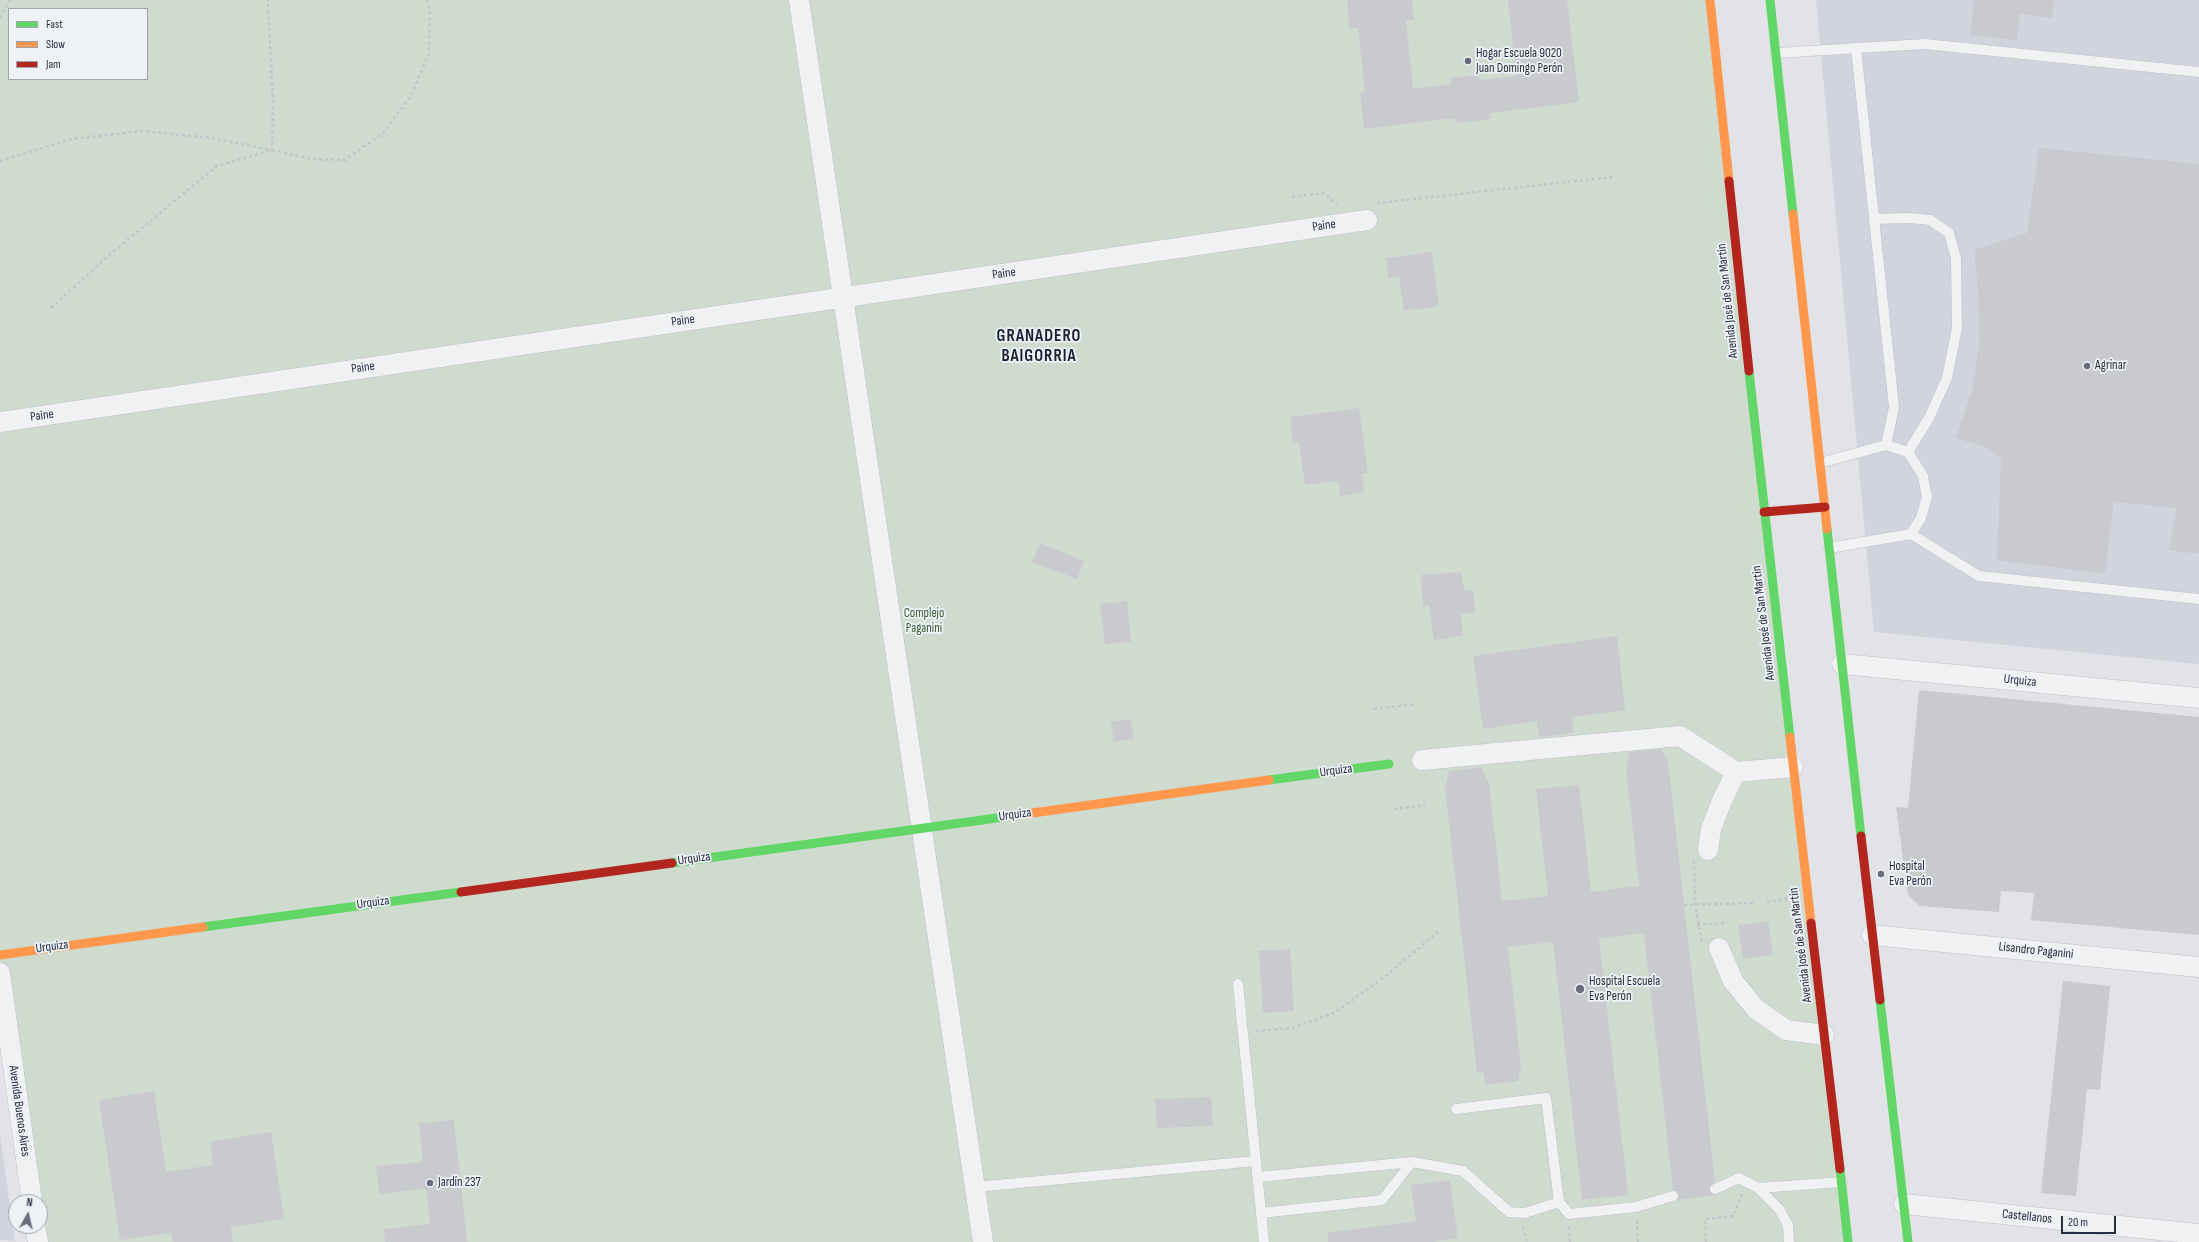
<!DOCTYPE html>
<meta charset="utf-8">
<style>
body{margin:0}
#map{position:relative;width:2199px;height:1242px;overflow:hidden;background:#e1e3e6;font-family:"Sofia Sans Condensed",sans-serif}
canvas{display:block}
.legend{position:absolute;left:8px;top:8px;width:140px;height:72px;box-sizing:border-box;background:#eef1f6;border:1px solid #9ea3ae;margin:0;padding:5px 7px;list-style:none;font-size:12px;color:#262e41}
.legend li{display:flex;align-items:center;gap:8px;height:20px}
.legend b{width:20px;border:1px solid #9ea3ae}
.north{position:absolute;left:8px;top:1194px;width:40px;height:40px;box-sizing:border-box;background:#eef1f6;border:1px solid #9ea3ae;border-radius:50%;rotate:8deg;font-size:11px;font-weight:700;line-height:16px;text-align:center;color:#262e41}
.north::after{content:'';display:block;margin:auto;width:14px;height:18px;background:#676d7b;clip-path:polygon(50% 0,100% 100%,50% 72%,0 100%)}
.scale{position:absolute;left:2061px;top:1216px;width:55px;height:18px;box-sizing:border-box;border:2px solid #262e41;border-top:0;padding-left:5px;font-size:12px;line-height:14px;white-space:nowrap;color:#262e41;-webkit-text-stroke:3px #eef1f6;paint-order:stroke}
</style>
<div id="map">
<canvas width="2199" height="1242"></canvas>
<ul class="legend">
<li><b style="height:5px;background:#63d668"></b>Fast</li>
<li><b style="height:5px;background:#ff974d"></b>Slow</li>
<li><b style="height:5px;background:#b3261e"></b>Jam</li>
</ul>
<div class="north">N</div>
<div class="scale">20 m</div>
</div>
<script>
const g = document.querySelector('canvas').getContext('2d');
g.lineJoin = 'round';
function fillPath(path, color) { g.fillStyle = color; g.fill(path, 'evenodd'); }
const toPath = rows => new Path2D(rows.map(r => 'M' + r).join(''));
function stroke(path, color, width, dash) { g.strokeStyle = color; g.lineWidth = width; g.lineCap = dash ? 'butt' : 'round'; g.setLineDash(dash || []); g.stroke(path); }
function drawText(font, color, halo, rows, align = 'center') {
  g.font = font + ' "Sofia Sans Condensed",sans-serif'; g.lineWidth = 3.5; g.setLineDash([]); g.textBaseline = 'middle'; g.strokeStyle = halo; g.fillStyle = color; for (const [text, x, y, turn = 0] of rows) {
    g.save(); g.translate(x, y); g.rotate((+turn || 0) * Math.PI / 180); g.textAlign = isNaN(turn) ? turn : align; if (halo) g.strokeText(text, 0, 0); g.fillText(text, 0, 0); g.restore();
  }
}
const built = toPath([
 [1816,0,2199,0,2199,664,1874,632],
 [0,1134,15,1241,0,1240]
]);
const green = toPath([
 [0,0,1710,0,1848,1242,38,1242,40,1202,0,973],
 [9,9,147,9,147,79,9,79]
]);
const building = toPath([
 [1347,0,1412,0,1414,20,1406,21,1413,89,1451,84,1450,78,1479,75,1480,80,1516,76,1508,0,1567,0,1579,102,1490,113,1490,119,1455,123,1455,118,1364,129,1360,93,1365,92,1358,28,1350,29],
 [1974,0,2054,0,2052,18,2020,14,2017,40,1970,35],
 [2039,148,2199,164,2199,554,2169,550,2177,508,2114,502,2105,574,1997,560,2001,458,1985,447,1956,438,1973,387,1979,345,1978,289,1974,250,2027,233],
 [1432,252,1439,306,1404,311,1399,277,1388,278,1386,258],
 [1359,408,1368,473,1362,474,1364,492,1340,496,1338,481,1305,485,1299,442,1293,443,1290,417],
 [1040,543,1084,561,1077,579,1032,562],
 [1461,572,1464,590,1473,591,1475,612,1461,614,1463,636,1434,640,1429,605,1423,607,1421,575],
 [1127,601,1131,642,1105,644,1100,604],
 [1617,636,1625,710,1572,717,1574,733,1539,737,1537,721,1483,729,1473,656],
 [1919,690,2199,717,2199,935,2031,920,2034,893,2001,891,1999,912,1919,906,1908,895,1896,807,1908,808],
 [1130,719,1134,739,1114,742,1111,722],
 [1661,749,1668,761,1715,1182,1709,1189,1714,1195,1678,1200,1679,1194,1673,1190,1644,933,1599,938,1628,1195,1582,1200,1553,942,1508,947,1521,1067,1518,1081,1485,1085,1484,1073,1477,1073,1445,788,1449,771,1481,767,1489,784,1502,901,1548,896,1536,789,1579,785,1591,892,1639,886,1626,768,1630,752],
 [1768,921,1773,955,1743,959,1738,925],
 [1290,949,1294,1011,1263,1013,1259,951],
 [2063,981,2110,986,2100,1090,2087,1089,2076,1196,2041,1193],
 [154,1091,166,1172,213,1165,210,1142,271,1132,284,1219,231,1227,233,1242,173,1242,171,1233,120,1240,99,1100],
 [1211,1097,1213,1126,1157,1128,1155,1099],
 [454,1120,467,1242,385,1242,384,1229,430,1224,426,1189,379,1194,376,1166,423,1162,419,1123],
 [1450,1180,1458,1238,1432,1242,1328,1242,1328,1233,1416,1221,1411,1185]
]);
const path = toPath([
 [0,18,10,0],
 [0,161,72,139,143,131,211,138,272,150,273,104,268,0],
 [1292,197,1323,193,1337,204],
 [1377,203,1613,177],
 [51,308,108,256,217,166,272,150,311,159,345,160,383,133,411,96,429,53,430,13,427,0],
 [1374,709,1416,704],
 [1394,809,1425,805],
 [1694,861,1695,904,1702,943],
 [1767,902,1790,898],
 [1684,905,1754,903],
 [1697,925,1724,923],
 [1256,1031,1292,1028,1334,1013,1383,978,1438,932],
 [1637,1221,1638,1242],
 [1523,1227,1527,1242],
 [1569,1227,1570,1242],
 [1706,1242,1705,1219,1733,1216,1742,1194]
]);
const lane = toPath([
 [1856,48,1894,407,1886,445],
 [1776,53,1925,44,2199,72],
 [1874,219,1909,218,1930,220,1949,233,1956,258,1957,328,1947,378,1929,418,1908,452],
 [1820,463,1886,445,1908,452,1923,476,1927,497,1921,518,1911,534,1829,548],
 [1911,534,1979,576,2199,599],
 [1238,984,1264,1242],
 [1456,1109,1546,1098,1559,1202,1569,1214,1636,1207,1673,1196],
 [1258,1177,1412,1162,1463,1171,1509,1212,1525,1213,1559,1202],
 [975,1187,1256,1161],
 [1758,1188,1842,1182],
 [1715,1189,1739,1178,1758,1188,1779,1209,1788,1225,1789,1242],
 [1261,1213,1382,1200,1412,1162]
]);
const street = toPath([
 [799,0,983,1242],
 [0,422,1367,220],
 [1842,664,2199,698],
 [1422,760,1680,736,1736,772],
 [1708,850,1711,829,1721,803,1736,772,1793,767],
 [1872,935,2199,967],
 [1719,948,1733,981,1756,1009,1786,1030,1824,1035],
 [0,973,32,1202],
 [1904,1204,2199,1234],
 [35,1226,38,1242]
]);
const fast = toPath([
 [1770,0,1793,214],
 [1749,371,1790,737],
 [1827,529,1861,836],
 [1269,780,1389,764],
 [672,863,1011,816],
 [203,927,461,892],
 [1880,1000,1908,1242],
 [1840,1169,1848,1242]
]);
const slow = toPath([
 [1710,0,1729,181],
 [1793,214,1827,529],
 [1790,737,1811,923],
 [1011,816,1269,780],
 [0,955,203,927]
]);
const jam = toPath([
 [1729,181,1749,371],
 [1764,512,1825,507],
 [1861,836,1880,1000],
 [461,892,672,863],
 [1811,923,1840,1169]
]);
const markers = [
 [1468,61,4,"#676d7b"],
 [2087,366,4,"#676d7b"],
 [1881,874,4,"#676d7b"],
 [1580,989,5,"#676d7b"],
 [430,1183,4,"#676d7b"]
];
const poiNames = [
 ["Hogar Escuela 9020",1476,54],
 ["Juan Domingo Perón",1476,69],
 ["Agrinar",2095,366],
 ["Hospital",1889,867],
 ["Eva Perón",1889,882],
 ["Hospital Escuela",1589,982],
 ["Eva Perón",1589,997],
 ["Jardín 237",438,1183]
];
const streetNames = [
 ["Paine",1324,226,-9],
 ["Paine",1004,274,-8],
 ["Avenida José de San Martín",1728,301,-96],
 ["Paine",683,321,-8],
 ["Paine",363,368,-8],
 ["Paine",42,416,-8],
 ["Avenida José de San Martín",1764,623,-97],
 ["Urquiza",2020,681,6],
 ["Urquiza",1336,771,-8],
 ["Urquiza",1015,815,-8],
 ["Urquiza",694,859,-8],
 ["Urquiza",373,903,-8],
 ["Avenida José de San Martín",1801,945,-97],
 ["Urquiza",52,947,-8],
 ["Lisandro Paganini",2036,951,6],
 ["Avenida Buenos Aires",19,1111,82],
 ["Castellanos",2027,1217,6]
];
const parkNames = [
 ["Complejo",924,614],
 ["Paganini",924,629]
];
const districtNames = [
 ["GRANADERO",1039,337],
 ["BAIGORRIA",1039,357]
];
fillPath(built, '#d1d4dc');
fillPath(green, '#d0dbd0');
fillPath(building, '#c8cace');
stroke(lane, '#bec0c4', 11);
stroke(street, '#bec0c4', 21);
stroke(path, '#c2c4c9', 2.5, [3, 3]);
stroke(lane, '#f0f1f3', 10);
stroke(street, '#f0f1f3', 20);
stroke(fast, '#63d668', 9);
stroke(slow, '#ff974d', 9);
stroke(jam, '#b3261e', 9);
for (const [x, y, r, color] of markers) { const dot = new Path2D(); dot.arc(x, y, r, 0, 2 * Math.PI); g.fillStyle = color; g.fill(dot); stroke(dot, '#eef1f6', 1.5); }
drawText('13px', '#262e41', '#eef1f6', poiNames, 'left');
drawText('13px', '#262e41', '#eef1f6', streetNames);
drawText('13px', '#385e32', '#eef1f6', parkNames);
g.letterSpacing = '1px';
drawText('bold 17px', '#181f32', '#eef1f6', districtNames);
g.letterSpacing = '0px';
</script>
